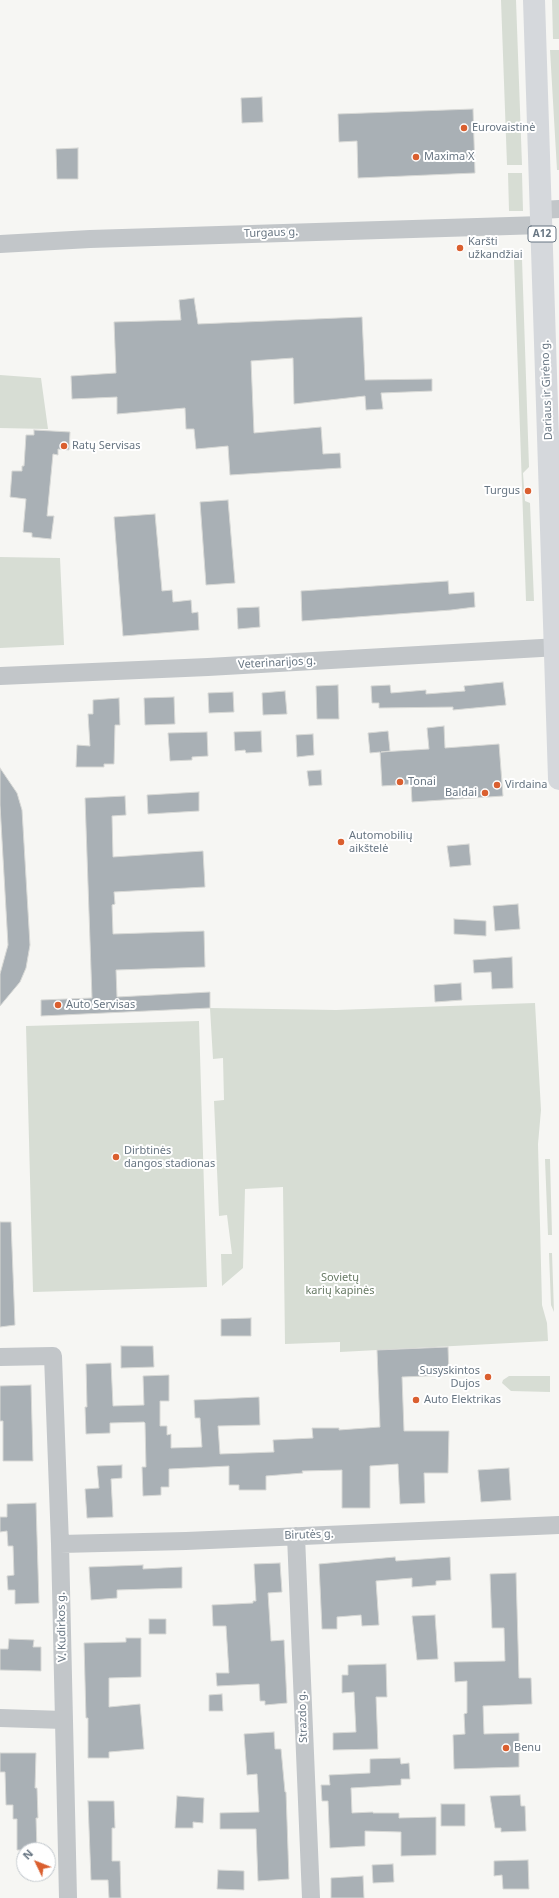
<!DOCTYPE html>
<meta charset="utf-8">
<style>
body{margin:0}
#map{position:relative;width:559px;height:1898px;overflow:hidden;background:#f6f6f3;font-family:"Noto Sans",sans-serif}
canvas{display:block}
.north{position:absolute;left:16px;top:1842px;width:40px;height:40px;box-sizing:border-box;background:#fff;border:1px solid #c2c8cd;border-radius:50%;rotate:313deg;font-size:11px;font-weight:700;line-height:16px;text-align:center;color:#677582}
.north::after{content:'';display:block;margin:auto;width:14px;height:18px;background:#da5f2f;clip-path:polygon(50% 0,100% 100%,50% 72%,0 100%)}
</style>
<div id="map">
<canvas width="559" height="1898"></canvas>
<div class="north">N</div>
</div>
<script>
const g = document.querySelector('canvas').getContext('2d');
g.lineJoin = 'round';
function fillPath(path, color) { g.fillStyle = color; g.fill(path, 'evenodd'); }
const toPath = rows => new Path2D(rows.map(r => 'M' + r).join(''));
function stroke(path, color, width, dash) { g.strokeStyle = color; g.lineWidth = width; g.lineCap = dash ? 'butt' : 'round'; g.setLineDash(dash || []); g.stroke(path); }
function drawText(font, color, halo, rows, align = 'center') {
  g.font = font + ' "Noto Sans",sans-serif'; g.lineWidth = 4; g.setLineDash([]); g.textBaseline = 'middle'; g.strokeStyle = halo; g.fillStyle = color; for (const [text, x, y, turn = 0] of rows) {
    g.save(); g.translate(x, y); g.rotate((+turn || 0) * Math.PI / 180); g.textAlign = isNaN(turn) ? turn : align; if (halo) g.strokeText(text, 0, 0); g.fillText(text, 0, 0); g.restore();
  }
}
const green = toPath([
 [501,0,516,0,522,165,507,165],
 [552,0,559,0,559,39,553,39],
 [550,50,559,50,559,170,557,170],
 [508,173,522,173,523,211,509,211],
 [514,259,522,259,529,467,523,473,525,501,530,503,534,601,526,601],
 [0,375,41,378,48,429,0,428],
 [0,557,60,558,64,645,0,648],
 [535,1003,541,1110,538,1144,542,1305,547,1323,548,1341,340,1352,340,1342,285,1344,283,1187,245,1189,243,1268,222,1286,221,1254,232,1254,227,1215,219,1216,214,1101,224,1100,223,1058,213,1059,210,1008,336,1010],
 [199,1021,207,1287,33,1292,26,1026],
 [545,1159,550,1159,552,1235,548,1235],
 [549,1253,552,1253,554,1312,551,1305],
 [509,1376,550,1376,550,1392,511,1391,502,1383,503,1380]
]);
const building = toPath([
 [262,97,263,122,242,123,241,98,262,97],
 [473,109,475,173,358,178,357,141,339,142,338,114,473,109],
 [78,148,78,179,57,179,56,149,78,148],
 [194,298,198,324,362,317,365,380,432,379,432,391,381,393,383,409,366,410,365,396,294,404,293,358,251,361,254,433,321,427,323,454,340,453,341,468,230,475,228,446,196,449,194,429,186,429,185,408,117,414,117,397,72,399,71,376,116,373,114,322,181,320,179,300,194,298],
 [34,430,70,432,69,450,58,449,58,455,53,454,47,516,54,516,51,539,32,537,32,533,23,532,26,499,10,497,12,471,22,471,22,466,24,466,26,435,34,435,34,430],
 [228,500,235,583,206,585,200,502,228,500],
 [155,514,162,591,172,590,173,602,191,600,192,613,198,612,199,630,123,636,114,517,155,514],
 [448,581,449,594,474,592,475,607,451,610,302,621,301,591,448,581],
 [259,607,260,627,238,629,237,608,259,607],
 [503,682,506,705,453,710,453,707,379,708,379,703,372,703,371,686,390,685,391,693,426,690,426,694,465,691,464,686,503,682],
 [338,685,339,719,317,719,316,686,338,685],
 [285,691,287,714,263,715,262,693,285,691],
 [233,692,234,712,209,713,208,693,233,692],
 [174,697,175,724,145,725,144,698,174,697],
 [119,698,120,725,115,725,114,764,104,764,104,767,76,767,77,745,90,746,88,714,93,714,93,700,119,698],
 [444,726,445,748,499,744,503,796,412,802,411,784,382,786,380,752,370,753,368,733,388,731,390,751,381,752,429,749,427,728,444,726],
 [261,731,262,752,246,753,245,750,235,751,234,732,261,731],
 [207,732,208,756,192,757,192,760,170,761,168,733,207,732],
 [313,734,314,755,297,757,296,735,313,734],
 [0,768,17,793,22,810,30,945,26,968,20,982,0,1006,0,974,8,945,0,805,0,768],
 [321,770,322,785,309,786,307,771,321,770],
 [199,792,199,811,148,814,147,795,199,792],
 [125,796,126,815,112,816,113,857,203,851,205,887,114,892,115,904,112,905,113,934,204,931,205,967,116,970,117,997,210,992,210,1008,41,1016,41,1000,92,998,85,798,125,796],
 [469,844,471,865,450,867,447,846,469,844],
 [518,904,520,929,495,931,493,906,518,904],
 [454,919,486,921,486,936,454,934,454,919],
 [512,957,513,988,492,989,491,972,474,973,473,960,512,957],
 [461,983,462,1000,435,1002,434,985,461,983],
 [0,1222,11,1222,15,1325,0,1327,0,1222],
 [251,1318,251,1336,221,1336,221,1319,251,1318],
 [121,1346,153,1346,154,1367,121,1368,121,1346],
 [448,1347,449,1375,402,1377,404,1431,449,1431,448,1473,424,1473,425,1503,400,1504,398,1464,370,1466,370,1508,342,1508,342,1470,302,1471,303,1473,266,1476,266,1490,239,1490,239,1485,229,1485,229,1466,169,1469,169,1487,161,1487,161,1495,143,1496,142,1467,146,1467,145,1423,144,1422,110,1423,110,1433,86,1434,85,1407,87,1407,86,1364,111,1363,113,1406,144,1405,143,1376,169,1375,169,1401,160,1401,160,1426,167,1426,167,1435,171,1434,171,1448,202,1447,200,1418,195,1418,194,1400,259,1397,260,1425,218,1426,220,1454,274,1452,273,1440,313,1438,312,1428,339,1428,339,1430,380,1427,377,1350,448,1347],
 [31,1385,33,1461,3,1461,3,1421,0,1421,0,1386,31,1385],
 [122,1465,122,1478,111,1479,113,1517,87,1518,85,1489,99,1488,97,1466,122,1465],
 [509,1468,511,1500,481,1502,478,1470,509,1468],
 [36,1503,39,1603,15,1604,15,1590,8,1590,7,1576,14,1575,13,1546,8,1546,7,1531,0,1532,0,1517,7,1517,7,1504,36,1503],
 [395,1557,396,1561,450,1557,451,1580,436,1581,436,1585,412,1587,412,1578,376,1581,379,1625,362,1626,361,1615,337,1617,337,1629,322,1629,319,1564,395,1557],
 [280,1563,282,1592,268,1593,271,1641,284,1640,287,1703,265,1705,265,1701,260,1701,259,1684,217,1686,216,1673,229,1673,226,1626,213,1626,212,1605,253,1603,253,1601,256,1601,254,1564,280,1563],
 [143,1565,143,1569,182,1567,182,1588,117,1590,117,1598,91,1600,89,1567,143,1565],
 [516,1573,519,1678,531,1678,532,1704,483,1706,484,1734,519,1733,519,1767,454,1769,453,1735,465,1734,464,1714,467,1713,467,1681,455,1682,454,1662,505,1661,504,1628,492,1628,490,1574,516,1573],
 [435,1615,438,1659,417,1660,412,1616,435,1615],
 [149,1619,166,1619,166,1634,149,1634,149,1619],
 [126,1638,141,1638,141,1677,109,1678,109,1707,140,1704,144,1749,109,1752,109,1758,88,1758,88,1718,86,1718,84,1643,126,1642,126,1638],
 [9,1639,34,1640,33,1647,41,1647,41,1671,0,1670,0,1649,8,1649,9,1639],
 [386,1664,387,1697,376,1697,378,1749,333,1750,333,1733,356,1732,354,1692,342,1693,342,1675,348,1675,348,1665,386,1664],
 [222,1694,223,1711,209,1711,209,1695,222,1694],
 [274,1732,275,1749,281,1749,285,1792,286,1792,289,1879,258,1881,256,1829,220,1829,220,1813,259,1812,257,1774,247,1775,244,1734,274,1732],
 [0,1753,36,1753,35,1788,37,1788,38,1818,36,1818,37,1850,17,1850,17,1819,13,1819,13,1805,6,1805,5,1772,0,1772,0,1753],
 [400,1758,401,1764,409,1763,410,1779,401,1779,401,1785,351,1788,352,1813,373,1812,373,1813,399,1813,399,1818,436,1817,436,1855,401,1856,401,1832,365,1831,365,1846,330,1848,328,1801,322,1801,321,1785,330,1785,329,1775,370,1773,370,1759,400,1758],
 [520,1795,521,1806,525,1806,526,1831,501,1832,501,1828,495,1828,490,1796,520,1795],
 [177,1796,204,1798,203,1823,193,1822,193,1828,175,1828,177,1796],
 [88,1801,114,1801,115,1828,112,1828,112,1861,120,1861,121,1898,109,1898,108,1880,91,1880,88,1801],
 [441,1804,465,1804,465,1826,441,1826,441,1804],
 [528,1860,529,1889,503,1889,502,1875,494,1876,494,1861,528,1860],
 [393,1864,394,1882,373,1883,372,1865,393,1864],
 [218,1870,244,1871,244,1890,217,1889,218,1870],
 [363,1876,364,1898,331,1898,331,1878,363,1876]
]);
const minor = toPath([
 [541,210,559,209],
 [0,244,90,239,542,225],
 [0,676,208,667,559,647],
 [0,1357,53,1356,60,1544,68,1898],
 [296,1536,311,1898],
 [60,1544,186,1541,559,1525],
 [0,1718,64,1720]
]);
const trunk = toPath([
 [534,0,559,779]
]);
const markers = [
 [464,128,4,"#da5f2f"],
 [416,157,4,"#da5f2f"],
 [460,248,4,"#da5f2f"],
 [64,446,4,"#da5f2f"],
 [528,491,4,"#da5f2f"],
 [400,782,4,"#da5f2f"],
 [497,785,4,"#da5f2f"],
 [485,793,4,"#da5f2f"],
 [341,842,4,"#da5f2f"],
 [58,1005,4,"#da5f2f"],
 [116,1157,4,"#da5f2f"],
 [488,1377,4,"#da5f2f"],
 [416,1400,4,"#da5f2f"],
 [506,1748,4,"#da5f2f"]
];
const shields = [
 [542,234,28]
];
const shieldNames = [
 ["A12",542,234]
];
const poiNames = [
 ["Eurovaistinė",472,128],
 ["Maxima X",424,157],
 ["Karšti",468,242],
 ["užkandžiai",468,255],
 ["Ratų Servisas",72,446],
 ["Turgus",520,491,"right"],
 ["Tonai",408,782],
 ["Virdaina",505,785],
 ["Baldai",477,793,"right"],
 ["Automobilių",349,836],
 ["aikštelė",349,849],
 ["Auto Servisas",66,1005],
 ["Dirbtinės",124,1151],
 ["dangos stadionas",124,1164],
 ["Susyskintos",480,1371,"right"],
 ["Dujos",480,1384,"right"],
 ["Auto Elektrikas",424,1400],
 ["Benu",514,1748]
];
const streetNames = [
 ["Turgaus g.",271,233,-2],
 ["Dariaus ir Girėno g.",547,390,-92],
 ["Veterinarijos g.",277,663,-3],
 ["Birutės g.",309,1535,-2],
 ["V. Kudirkos g.",62,1627,-91],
 ["Strazdo g.",303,1717,-92]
];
const parkNames = [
 ["Sovietų",340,1278],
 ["karių kapinės",340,1291]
];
fillPath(green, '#d7ddd4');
fillPath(building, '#a9b0b5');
stroke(building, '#d7d8d5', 1);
stroke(minor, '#c2c6c9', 18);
stroke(trunk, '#d5d8dc', 22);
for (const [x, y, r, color] of markers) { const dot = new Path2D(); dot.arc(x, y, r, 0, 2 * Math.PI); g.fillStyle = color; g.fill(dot); stroke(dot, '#fff', 1.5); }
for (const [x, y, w] of shields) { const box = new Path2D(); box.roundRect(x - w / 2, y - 8, w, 16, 3); g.fillStyle = '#fff'; g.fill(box); stroke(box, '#677582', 1); }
drawText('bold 10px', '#677582', null, shieldNames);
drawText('11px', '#677582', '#fff', poiNames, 'left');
drawText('11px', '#677582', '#fff', streetNames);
drawText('11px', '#687a65', '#fff', parkNames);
</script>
